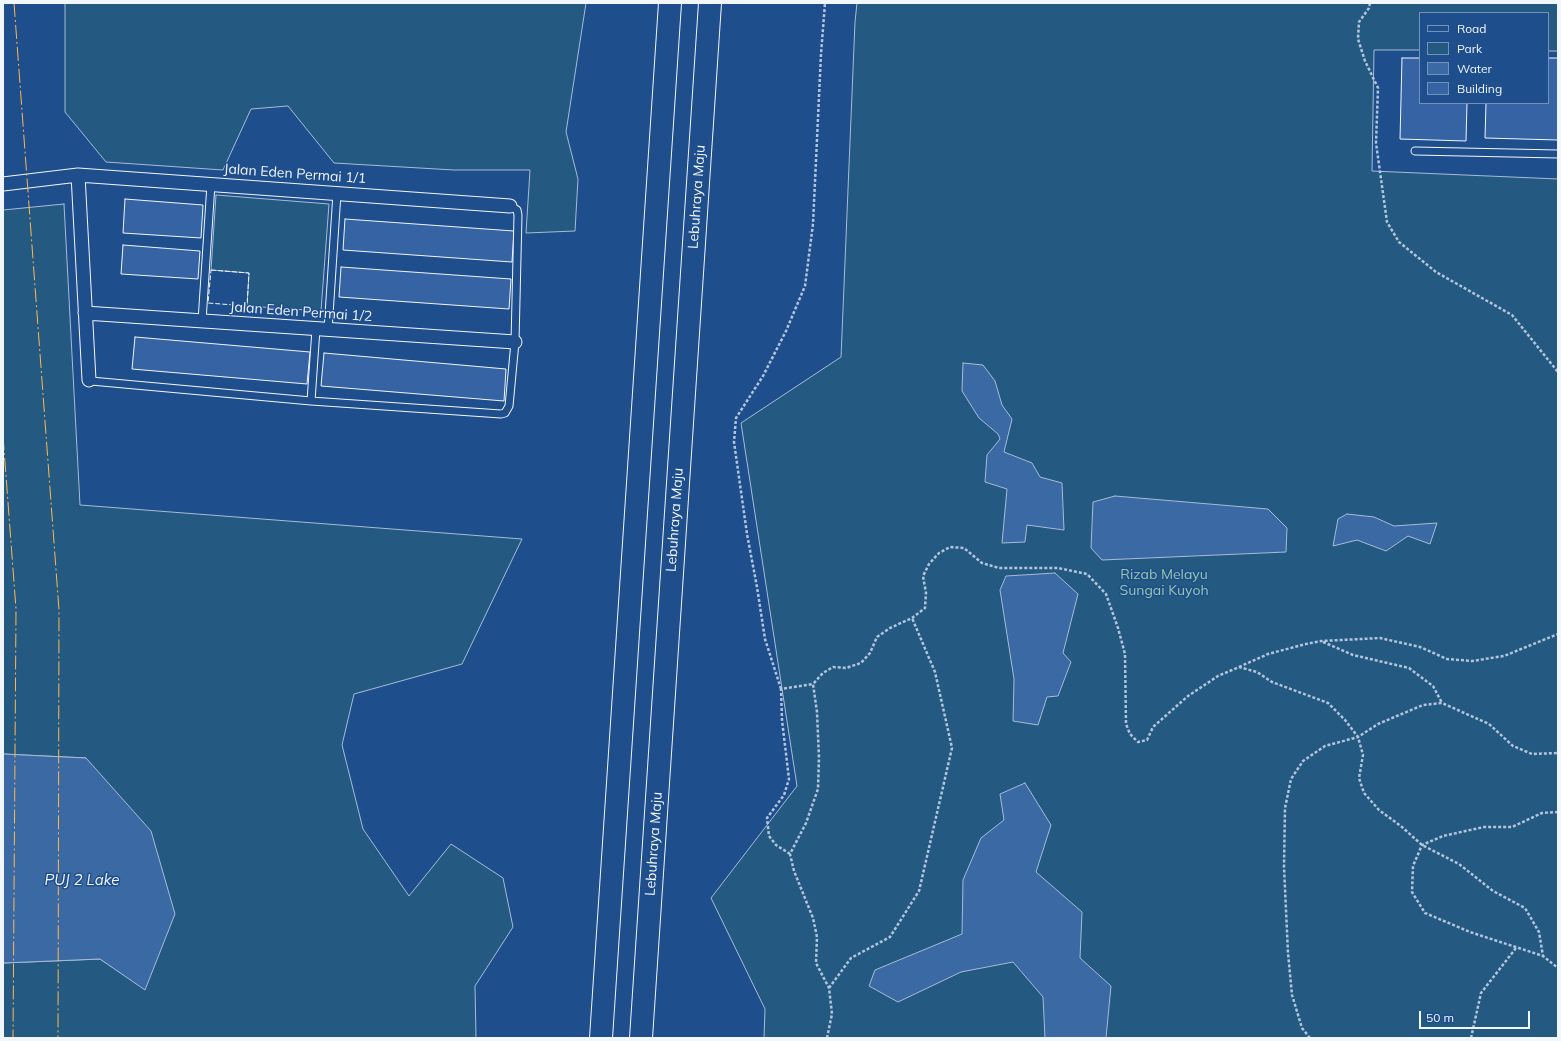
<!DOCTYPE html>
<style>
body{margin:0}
#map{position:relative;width:1561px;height:1041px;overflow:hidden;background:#1f4e8c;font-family:Mulish,sans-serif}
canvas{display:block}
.frame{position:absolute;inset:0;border:4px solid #f2f6ff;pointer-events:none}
.legend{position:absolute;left:1419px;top:12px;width:130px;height:92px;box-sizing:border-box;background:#1f4e8c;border:1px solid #7391ba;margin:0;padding:5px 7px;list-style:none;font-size:12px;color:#f2f6ff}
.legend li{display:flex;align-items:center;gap:8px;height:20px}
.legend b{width:20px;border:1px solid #7391ba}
.scale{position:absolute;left:1419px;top:1011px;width:111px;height:18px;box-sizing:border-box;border:2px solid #f2f6ff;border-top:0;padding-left:5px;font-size:12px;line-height:14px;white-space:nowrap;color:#f2f6ff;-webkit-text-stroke:3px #1f4e8c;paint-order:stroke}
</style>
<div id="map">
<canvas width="1561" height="1041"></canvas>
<div class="frame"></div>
<ul class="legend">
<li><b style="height:5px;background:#1f4e8c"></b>Road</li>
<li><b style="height:11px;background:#245a82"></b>Park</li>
<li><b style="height:11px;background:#3b69a3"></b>Water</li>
<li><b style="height:11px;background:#3563a3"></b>Building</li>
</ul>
<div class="scale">50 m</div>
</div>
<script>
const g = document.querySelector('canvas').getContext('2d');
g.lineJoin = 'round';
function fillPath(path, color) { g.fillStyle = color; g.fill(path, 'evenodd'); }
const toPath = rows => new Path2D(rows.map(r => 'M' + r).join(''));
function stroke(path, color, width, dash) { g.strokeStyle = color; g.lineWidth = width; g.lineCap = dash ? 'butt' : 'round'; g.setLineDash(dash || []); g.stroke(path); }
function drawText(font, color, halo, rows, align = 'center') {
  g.font = font + ' Mulish,sans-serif'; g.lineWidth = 3; g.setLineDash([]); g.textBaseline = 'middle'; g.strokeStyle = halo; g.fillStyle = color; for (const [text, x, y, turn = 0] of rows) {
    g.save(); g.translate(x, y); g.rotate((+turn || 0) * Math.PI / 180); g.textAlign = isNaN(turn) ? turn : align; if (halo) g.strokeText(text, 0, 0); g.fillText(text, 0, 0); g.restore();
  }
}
const green = toPath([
 [65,3,586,3,566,132,578,179,575,231,526,233,530,170,454,170,334,163,288,106,251,109,223,170,106,162,65,112,65,3],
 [857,3,1558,3,1558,51,1548,51,1548,13,1420,13,1420,50,1374,50,1372,171,1558,179,1558,1038,764,1038,765,1009,711,898,797,786,741,423,841,357,855,22,857,3],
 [216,195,329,204,321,311,247,306,249,273,211,270,216,195],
 [64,204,80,505,522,539,462,664,354,694,342,745,363,829,409,896,451,844,503,878,513,927,475,986,476,1038,3,1038,3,963,100,959,145,989,86,758,3,754,3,210,64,204]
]);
const water = toPath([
 [963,363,983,365,995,381,1002,405,1012,419,1004,452,1032,463,1040,477,1062,483,1064,530,1027,525,1025,542,1002,543,1007,489,985,482,987,455,1000,439,998,434,979,418,962,391,963,363],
 [1115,496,1268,509,1287,528,1286,552,1102,560,1091,548,1093,502,1115,496],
 [1347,514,1374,517,1394,526,1437,523,1430,544,1408,536,1386,551,1357,540,1333,546,1338,519,1347,514],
 [1055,573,1078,594,1063,653,1071,662,1058,696,1047,697,1038,725,1013,721,1014,679,1000,590,1006,576,1055,573],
 [3,754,86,758,151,831,175,914,145,990,100,959,3,963,3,754],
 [1025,783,1051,825,1036,872,1082,912,1080,958,1111,986,1106,1038,1045,1038,1043,997,1013,962,961,972,898,1002,869,986,875,970,962,934,963,880,981,838,1004,820,1000,794,1025,783]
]);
const building = toPath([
 [1402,58,1420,58,1420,103,1467,103,1466,141,1400,139,1402,58],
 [1548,58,1558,58,1558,140,1485,138,1486,103,1548,103,1548,58],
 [125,199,203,205,201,238,123,233,125,199],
 [345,219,514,231,512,262,343,250,345,219],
 [123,245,200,251,198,279,121,274,123,245],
 [341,267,511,279,509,309,339,297,341,267],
 [135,337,310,352,307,384,132,369,135,337],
 [324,353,506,369,504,401,321,386,324,353]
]);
const path = toPath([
 [1370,3,1369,8,1359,22,1358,39,1365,61,1378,88,1376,143,1387,222,1399,242,1436,272,1512,315,1558,372],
 [1323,642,1353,655,1409,668,1433,686,1442,703],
 [1239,667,1268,654,1306,644,1321,641,1380,638,1420,647,1447,659,1472,661,1504,656,1558,634],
 [781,689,765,639,757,587,747,534,734,442,736,418,763,376,786,331,805,286,813,224,821,54,825,3],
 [1558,812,1542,813,1512,827,1484,827,1443,836,1422,845,1413,866,1412,892,1425,913,1470,932,1543,956,1558,968],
 [790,854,776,845,769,836,767,818,784,795,789,779,782,720,781,689,813,684],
 [829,988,851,958,890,937,919,891,952,748,935,672,912,618],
 [827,1038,832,1014,829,988,816,963,817,937,813,918,794,871,790,854,806,823,818,789,819,758,817,712,813,684,823,673,833,667,846,668,861,663,870,653,877,637,890,628,912,618,925,608,926,593,923,576,929,564,939,553,950,547,964,548,982,563,999,568,1058,568,1087,574,1106,594,1118,628,1125,654,1126,724,1130,734,1138,742,1147,740,1153,727,1188,696,1218,676,1239,667,1257,672,1272,682,1328,703,1345,720,1358,737,1363,755,1359,778,1364,793,1379,810,1402,827,1422,845,1459,864,1493,891,1525,908,1539,932,1543,956],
 [1310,1038,1302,1028,1292,995,1288,953,1284,867,1285,808,1291,779,1303,761,1325,746,1358,737,1378,724,1423,705,1442,703,1489,724,1513,746,1532,754,1558,753],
 [1471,1038,1481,993,1516,948]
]);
const service = toPath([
 [1415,151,1558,154],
 [202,321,211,184],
 [328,330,337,193],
 [89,380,91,381,311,401,501,414,505,413,509,406,515,342,518,215,517,210,510,206],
 [311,401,316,329]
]);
const minor = toPath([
 [78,175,89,380],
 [3,184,78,175,510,206],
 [85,313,515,342]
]);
const motorway = toPath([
 [601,1038,670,3],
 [641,1038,710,3]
]);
const fence = toPath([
 [211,270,249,273,247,306,208,303,211,270]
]);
const power = toPath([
 [14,3,59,610,58,1038],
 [3,436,16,609,13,1038]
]);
const streetNames = [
 ["Jalan Eden Permai 1/1",295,174,4],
 ["Lebuhraya Maju",697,197,-86],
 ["Jalan Eden Permai 1/2",301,312,4],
 ["Lebuhraya Maju",675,520,-86],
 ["Lebuhraya Maju",654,844,-86]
];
const parkNames = [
 ["Rizab Melayu",1164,575],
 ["Sungai Kuyoh",1164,591]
];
const waterNames = [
 ["PUJ 2 Lake",82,880]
];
fillPath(green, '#245a82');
stroke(green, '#a8bbd7', 1);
fillPath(water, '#3b69a3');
stroke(water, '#a8bbd7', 1);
fillPath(building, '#3563a3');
stroke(building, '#f2f6ff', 1);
stroke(service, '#f2f6ff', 9);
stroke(minor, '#f2f6ff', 15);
stroke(motorway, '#f2f6ff', 24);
stroke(path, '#b3c4dc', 2.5, [3, 2]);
stroke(service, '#1f4e8c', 7);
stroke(minor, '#1f4e8c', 13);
stroke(motorway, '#1f4e8c', 22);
stroke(fence, '#f2f6ff', 1, [5, 2]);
stroke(power, '#ffb74d', 1, [14, 3, 2, 3]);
drawText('14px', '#f2f6ff', '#1f4e8c', streetNames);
drawText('14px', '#97c8a6', '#1f4e8c', parkNames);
drawText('italic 15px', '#f2f6ff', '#1f4e8c', waterNames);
</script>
